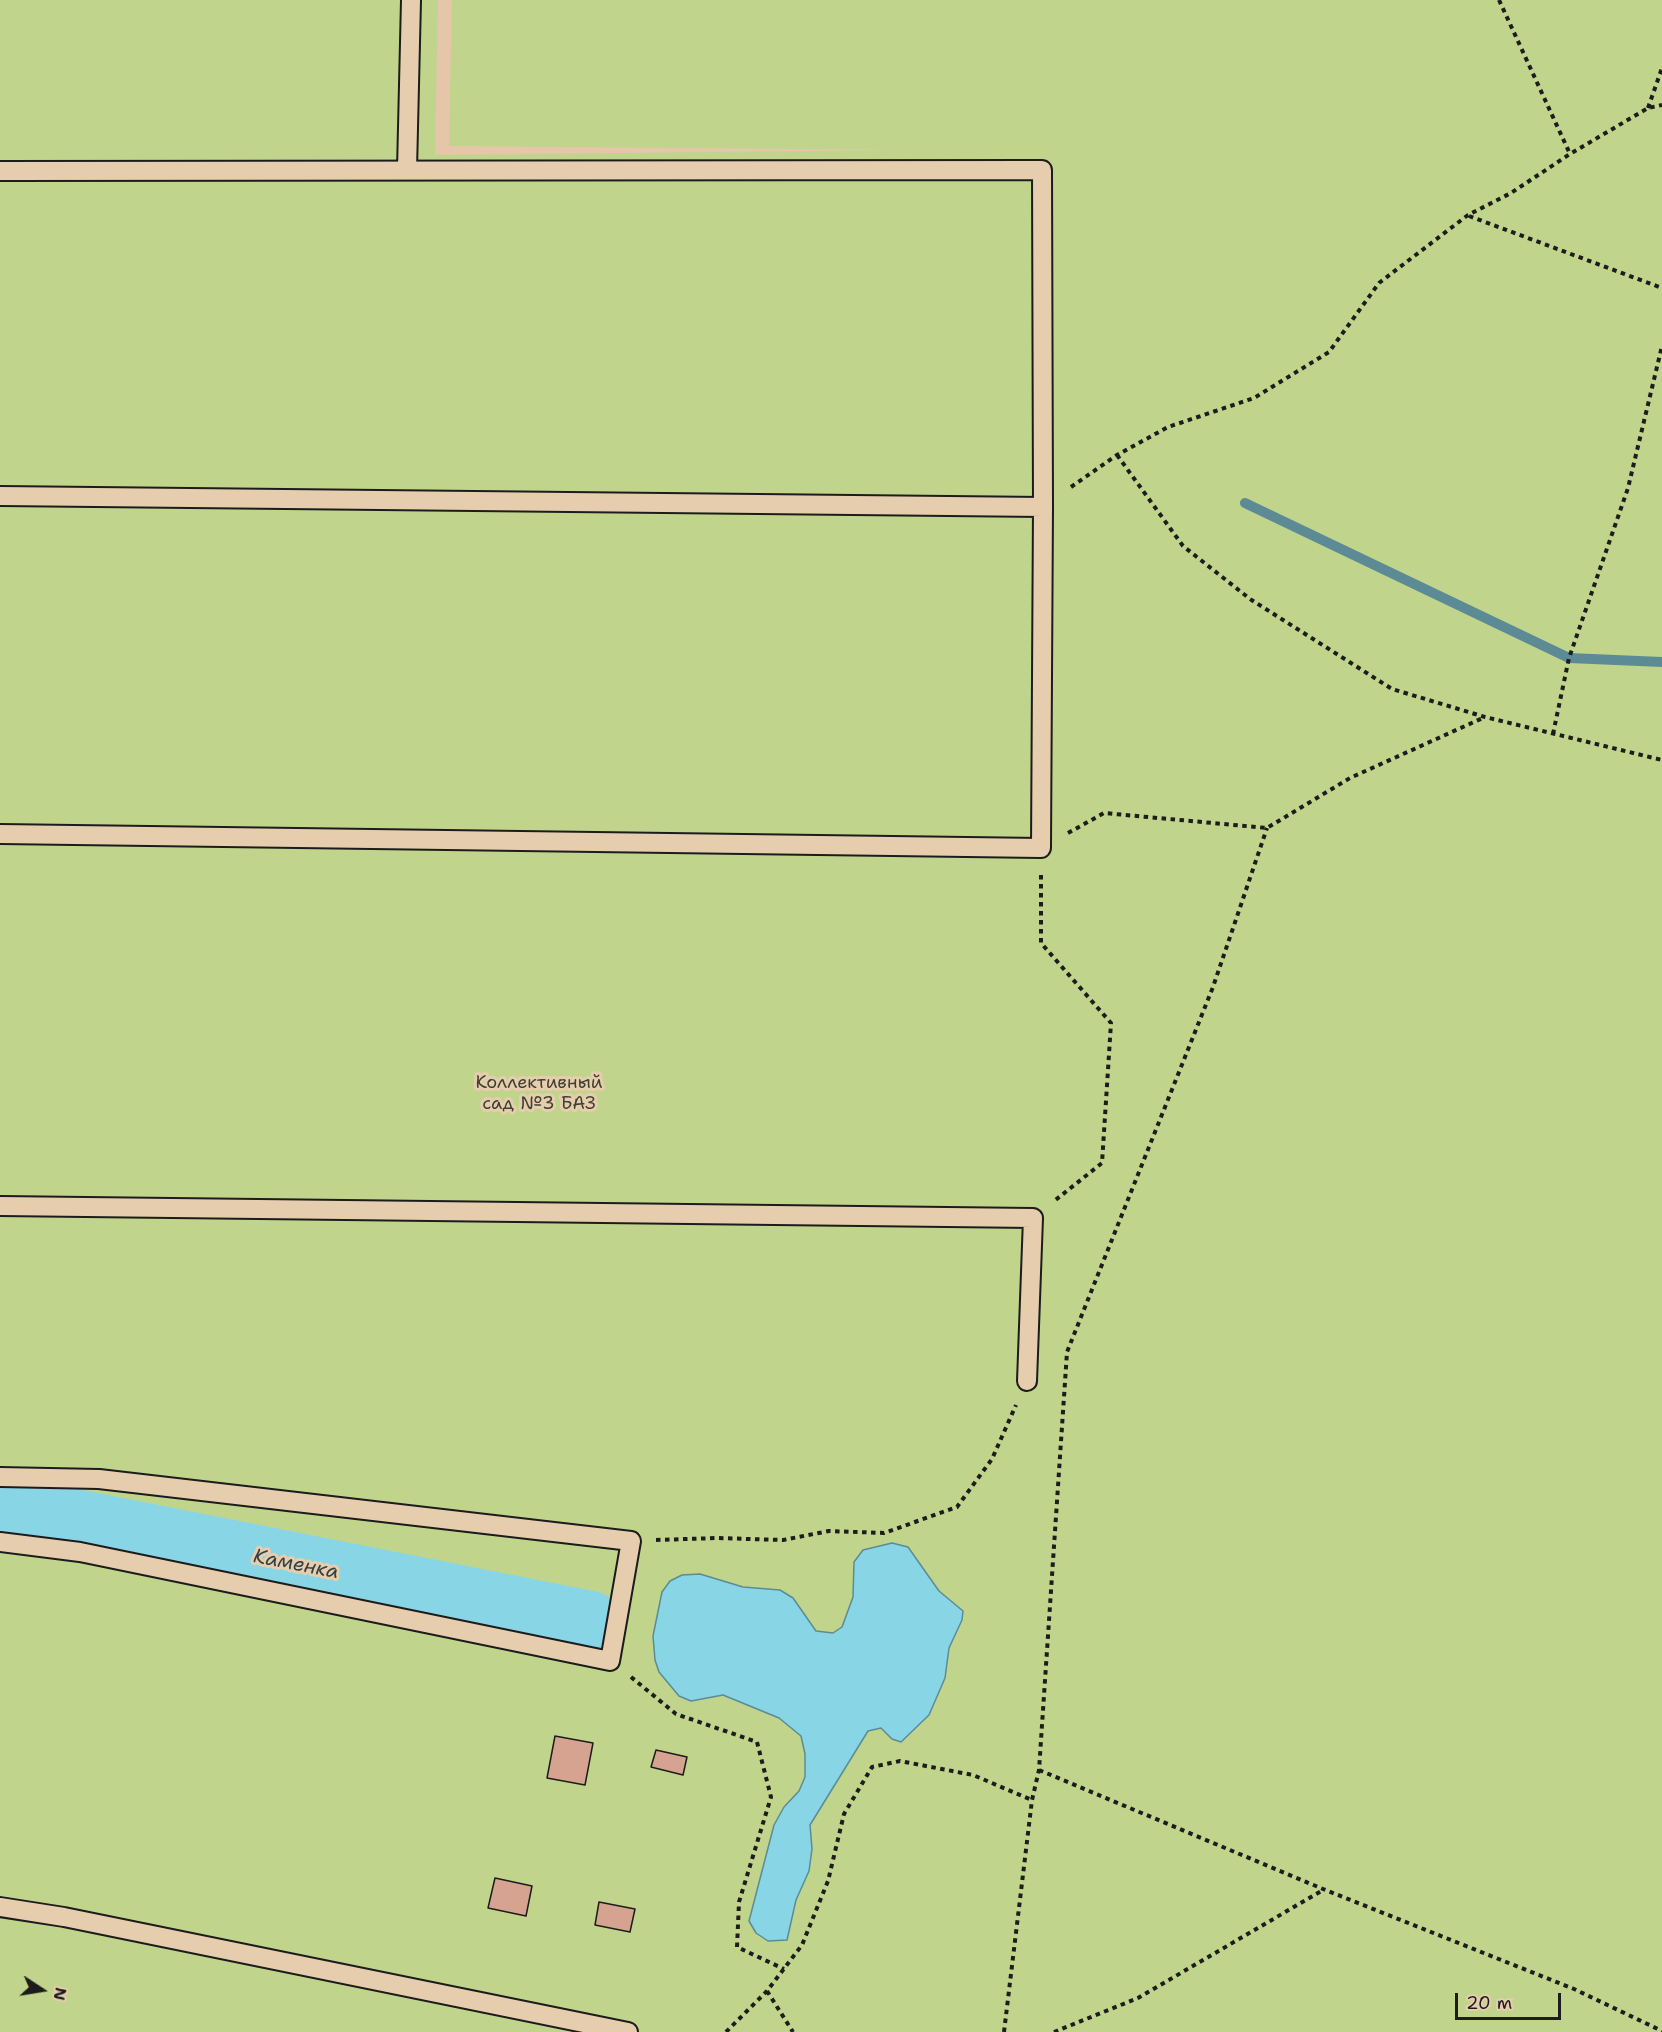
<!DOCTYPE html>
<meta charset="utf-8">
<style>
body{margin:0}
#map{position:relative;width:1662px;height:2032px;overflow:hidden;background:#e5c6a9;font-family:"Shantell Sans",sans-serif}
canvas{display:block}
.north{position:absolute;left:12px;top:1960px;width:60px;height:60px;-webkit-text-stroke:4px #e6cdae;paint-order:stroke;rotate:102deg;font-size:16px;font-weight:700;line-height:24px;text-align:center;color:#1c1c1c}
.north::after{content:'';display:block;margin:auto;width:21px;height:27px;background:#1c1c1c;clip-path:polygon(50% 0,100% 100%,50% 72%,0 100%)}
.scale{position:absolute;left:1455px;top:1993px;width:106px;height:27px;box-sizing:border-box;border:3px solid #1c1c1c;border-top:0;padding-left:8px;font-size:18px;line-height:21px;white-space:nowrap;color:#1c1c1c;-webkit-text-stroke:4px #e6cdae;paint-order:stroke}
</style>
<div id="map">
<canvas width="1662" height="2032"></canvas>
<div class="north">N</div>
<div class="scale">20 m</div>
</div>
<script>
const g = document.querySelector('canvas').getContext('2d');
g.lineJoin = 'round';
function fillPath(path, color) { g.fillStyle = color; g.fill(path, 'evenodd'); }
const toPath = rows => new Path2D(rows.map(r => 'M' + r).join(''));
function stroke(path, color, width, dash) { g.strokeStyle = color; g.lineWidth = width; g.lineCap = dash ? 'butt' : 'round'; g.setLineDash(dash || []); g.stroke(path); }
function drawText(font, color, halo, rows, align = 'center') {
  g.font = font + ' "Shantell Sans",sans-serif'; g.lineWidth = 6; g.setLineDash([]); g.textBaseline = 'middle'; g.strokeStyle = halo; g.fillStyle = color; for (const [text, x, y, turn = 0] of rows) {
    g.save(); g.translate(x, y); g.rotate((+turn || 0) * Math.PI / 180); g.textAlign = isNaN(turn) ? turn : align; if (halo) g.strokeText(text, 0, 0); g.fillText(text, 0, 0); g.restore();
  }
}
const green = toPath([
 [0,0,438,0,435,155,900,150,449,146,452,0,1662,0,1662,2032,0,2032]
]);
const water = toPath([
 [892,1543,908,1547,939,1591,963,1611,962,1620,949,1648,945,1678,929,1715,901,1742,892,1739,881,1728,868,1731,810,1825,812,1849,809,1871,796,1900,787,1940,768,1941,756,1933,749,1921,774,1825,784,1807,799,1791,805,1777,805,1754,801,1736,779,1718,723,1695,691,1701,679,1696,659,1672,655,1660,653,1636,662,1592,670,1581,682,1575,700,1574,743,1587,780,1590,793,1598,816,1631,833,1633,842,1627,853,1597,854,1562,863,1550,892,1543]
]);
const stream = toPath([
 [1245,503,1569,658,1662,662]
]);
const river = toPath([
 [0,1517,69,1520,590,1623]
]);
const building = toPath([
 [555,1736,593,1743,585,1785,547,1778,555,1736],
 [656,1750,687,1757,683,1775,651,1767,656,1750],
 [495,1878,532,1886,526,1916,488,1908,495,1878],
 [599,1902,635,1909,630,1932,595,1925,599,1902]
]);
const path = toPath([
 [1499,0,1570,154],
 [1648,108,1662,68],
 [1469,216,1662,288],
 [1117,455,1183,546,1250,599,1392,689,1485,717,1662,760],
 [1071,487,1117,455,1168,427,1254,398,1329,352,1379,283,1468,215,1511,193,1570,154,1648,108,1662,105],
 [1553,734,1569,658,1628,488,1662,346],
 [1068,833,1104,813,1267,828,1350,778,1485,717],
 [1041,875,1041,943,1111,1023,1102,1163,1053,1202],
 [656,1540,717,1538,783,1540,829,1531,884,1533,957,1507,992,1459,1016,1405],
 [631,1677,676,1714,757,1742,771,1797,739,1902,737,1947,784,1969],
 [1039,1770,1323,1889,1574,1989,1662,2031],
 [767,1991,793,2032],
 [726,2032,767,1991,802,1945,828,1881,844,1814,872,1767,900,1761,973,1775,1032,1800],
 [1004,2032,1032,1800,1039,1770,1067,1352,1213,987,1267,828],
 [1054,2032,1138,1998,1323,1890]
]);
const lane = toPath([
 [407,170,411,0],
 [0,171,1042,170,1043,507,1041,848,0,834],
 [0,496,1043,507],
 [0,1206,1033,1218,1027,1381],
 [0,1477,99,1479,631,1541,610,1661,80,1552,0,1542],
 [0,1907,64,1917,628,2032]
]);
const parkNames = [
 ["Коллективный",539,1083],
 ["сад №3 БАЗ",539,1104]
];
const waterNames = [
 ["Каменка",296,1565,11]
];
fillPath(green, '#c0d58b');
fillPath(water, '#88d5e6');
stroke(water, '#5d8b95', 1.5);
stroke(stream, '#5d8b95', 10);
stroke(river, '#88d5e6', 64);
fillPath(building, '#d5a38f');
stroke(building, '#1c1c1c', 1.5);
stroke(lane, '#1c1c1c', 22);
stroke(path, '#1c1c1c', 4, [4.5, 4.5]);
stroke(lane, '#e6cdae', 18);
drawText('18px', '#3d4132', '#e6cdae', parkNames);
drawText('italic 20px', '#324144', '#e6cdae', waterNames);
</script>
